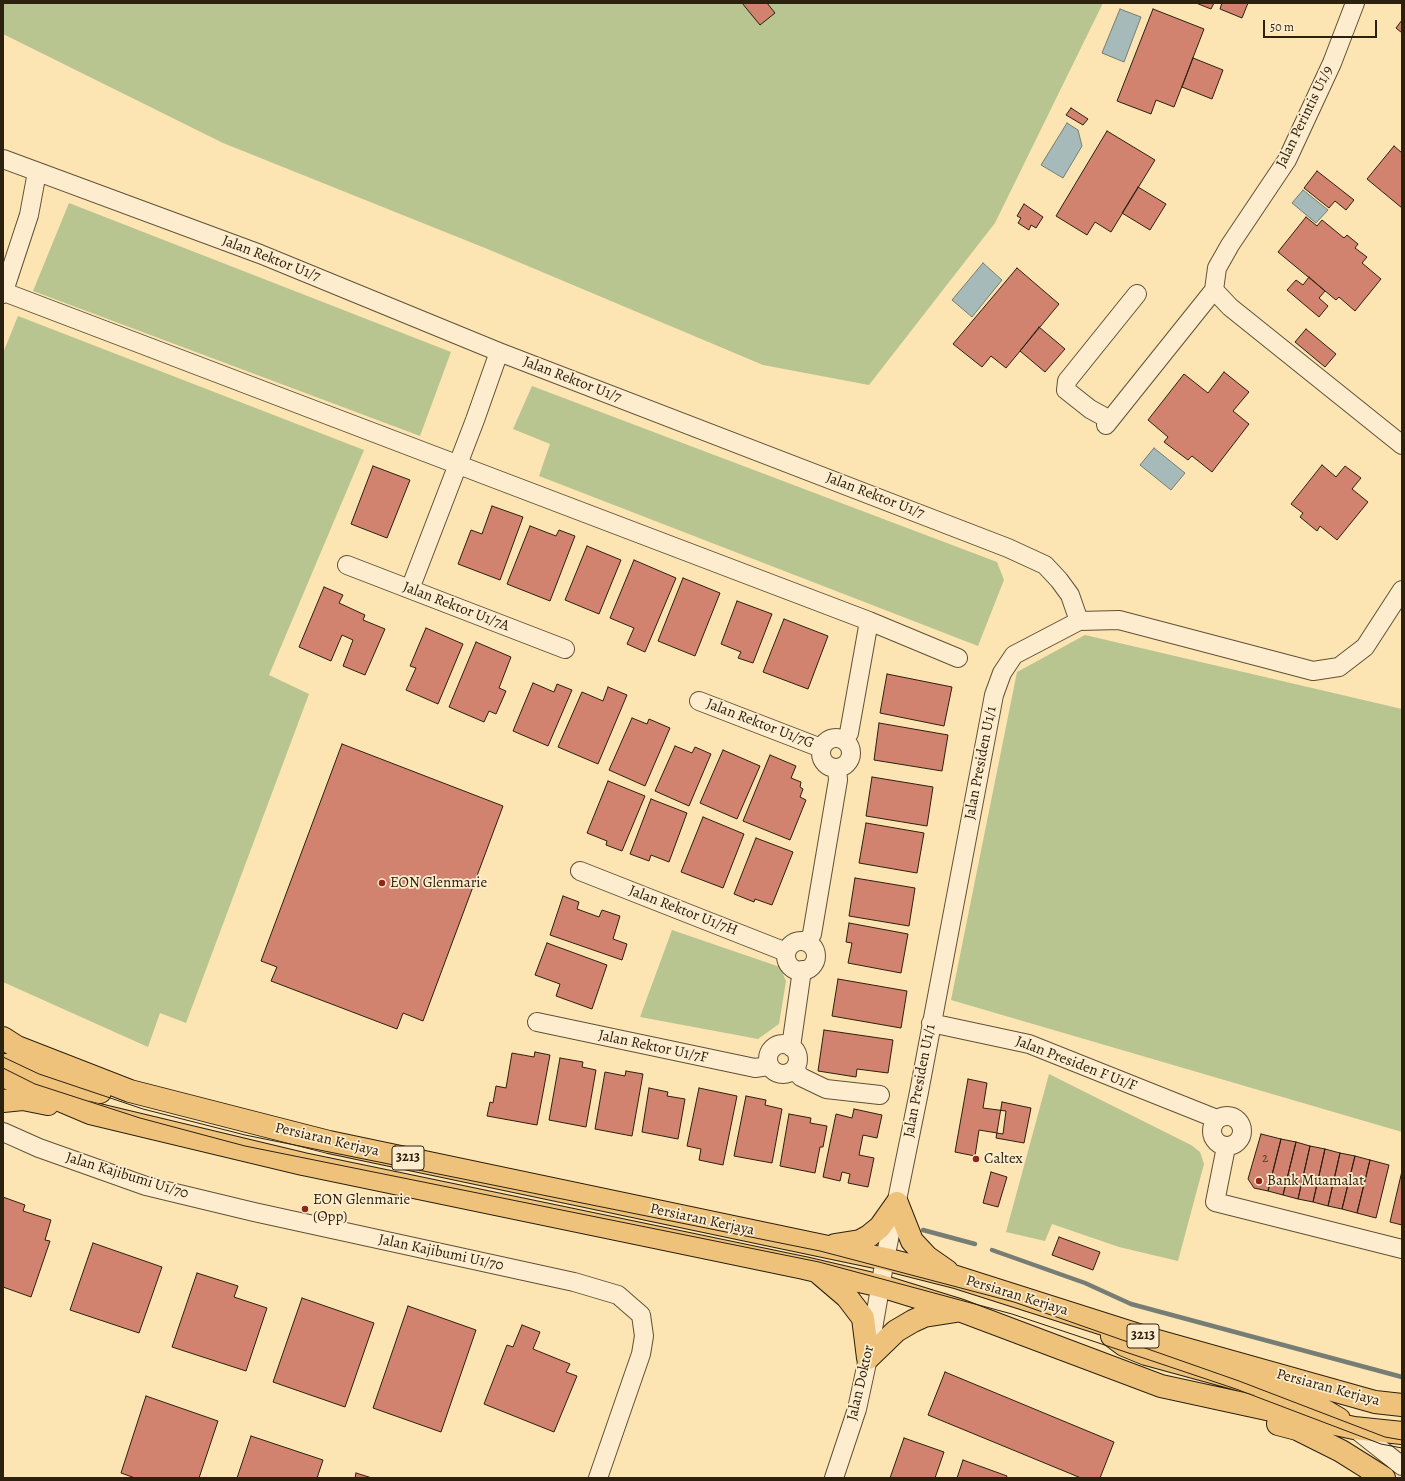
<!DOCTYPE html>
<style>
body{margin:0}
#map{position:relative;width:1405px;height:1481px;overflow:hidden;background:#fce4b3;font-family:Alegreya,serif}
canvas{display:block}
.frame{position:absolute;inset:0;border:4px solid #2c200e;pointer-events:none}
.scale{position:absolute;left:1263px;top:20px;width:114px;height:18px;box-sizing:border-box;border:2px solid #2c200e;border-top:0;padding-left:5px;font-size:12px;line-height:14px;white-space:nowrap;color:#2c200e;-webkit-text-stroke:3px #fdedce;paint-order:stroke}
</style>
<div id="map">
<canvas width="1405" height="1481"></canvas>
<div class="frame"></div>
<div class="scale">50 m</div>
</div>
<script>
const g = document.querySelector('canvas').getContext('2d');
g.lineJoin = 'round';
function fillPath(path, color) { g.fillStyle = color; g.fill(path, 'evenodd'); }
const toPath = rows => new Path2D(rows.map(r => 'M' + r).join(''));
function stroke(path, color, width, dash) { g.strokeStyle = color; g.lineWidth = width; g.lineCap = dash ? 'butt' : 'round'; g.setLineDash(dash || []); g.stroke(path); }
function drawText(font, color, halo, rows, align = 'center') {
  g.font = font + ' Alegreya,serif'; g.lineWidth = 3.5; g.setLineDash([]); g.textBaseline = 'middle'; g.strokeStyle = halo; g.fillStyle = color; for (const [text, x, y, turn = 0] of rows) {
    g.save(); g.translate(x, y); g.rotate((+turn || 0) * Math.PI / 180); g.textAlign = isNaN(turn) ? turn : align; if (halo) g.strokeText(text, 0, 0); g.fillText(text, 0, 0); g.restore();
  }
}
const green = toPath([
 [3,3,1103,3,995,223,869,385,763,365,485,248,223,143,3,34],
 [69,203,451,352,420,436,33,291],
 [18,316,364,450,269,675,309,694,186,1023,160,1013,148,1047,3,982,3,353],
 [532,386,997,562,1004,580,978,646,539,476,550,444,513,429],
 [1085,635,1402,709,1402,1132,951,1000,1017,672],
 [672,930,780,967,786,981,779,1024,758,1039,640,1017],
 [1049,1074,1191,1145,1200,1152,1204,1164,1178,1261,1119,1247,1052,1224,1045,1241,1006,1232]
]);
const water = toPath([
 [1120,9,1141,17,1124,62,1102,53,1120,9],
 [1067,123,1078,130,1082,146,1063,178,1041,165,1067,123],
 [1303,190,1328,210,1316,223,1292,203,1303,190],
 [983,263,1002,280,972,317,952,300,983,263],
 [1154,448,1185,473,1171,490,1140,465,1154,448]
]);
const stream = toPath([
 [923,1230,975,1244],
 [992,1250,1085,1283,1131,1304,1402,1377]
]);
const building = toPath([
 [742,3,767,3,775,13,760,25,742,3],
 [1196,3,1214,3,1211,9,1196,3],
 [1222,3,1248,3,1242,18,1220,9,1222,3],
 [1153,9,1204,29,1174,107,1156,100,1151,114,1117,101,1153,9],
 [1402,20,1402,33,1396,28,1402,20],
 [1193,58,1223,70,1212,99,1182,87,1193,58],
 [1071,108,1088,119,1083,125,1066,115,1071,108],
 [1107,131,1155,160,1111,232,1095,222,1087,235,1056,216,1107,131],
 [1394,146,1402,153,1402,208,1367,179,1394,146],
 [1317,171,1354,200,1346,210,1335,201,1329,208,1304,188,1317,171],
 [1138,187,1166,204,1150,230,1122,213,1138,187],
 [1024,204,1043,217,1036,228,1031,225,1029,230,1018,223,1021,218,1017,216,1024,204],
 [1306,217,1317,226,1322,220,1344,238,1347,235,1358,244,1355,248,1367,257,1362,263,1381,279,1355,311,1339,297,1336,300,1278,252,1306,217],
 [1017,268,1059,304,1006,368,991,356,982,367,953,344,1017,268],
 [1309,277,1325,291,1319,298,1328,306,1319,317,1287,290,1296,280,1303,285,1309,277],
 [1039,327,1065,349,1045,372,1020,351,1039,327],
 [1306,329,1336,354,1325,367,1295,342,1306,329],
 [1224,372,1249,392,1233,411,1249,424,1212,472,1192,456,1188,460,1164,442,1168,437,1148,420,1184,374,1208,393,1224,372],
 [1322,465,1336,477,1345,466,1361,478,1352,489,1368,502,1337,540,1320,526,1317,531,1300,517,1303,513,1291,504,1322,465],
 [373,466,410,480,387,538,351,524,373,466],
 [492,506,523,517,500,580,458,564,471,530,482,534,492,506],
 [530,526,556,536,559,530,575,536,550,601,507,584,530,526],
 [587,546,621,560,599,614,565,600,587,546],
 [634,560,676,578,645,652,627,644,634,628,610,618,634,560],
 [683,578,720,593,695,656,658,641,683,578],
 [324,587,343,595,339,603,365,615,363,620,385,629,365,675,343,666,353,640,342,635,331,661,299,647,324,587],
 [737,601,772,614,753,663,738,658,741,652,721,644,737,601],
 [784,619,828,636,808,689,763,672,784,619],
 [426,628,463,644,438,704,406,690,416,668,410,666,426,628],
 [476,642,511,657,499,688,506,691,496,714,489,711,484,722,449,707,476,642],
 [887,674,952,687,944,726,880,713,887,674],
 [533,683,554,692,557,684,572,690,548,746,513,731,533,683],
 [608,687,627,695,598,764,558,747,582,692,603,701,608,687],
 [632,718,647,724,649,719,670,728,645,786,609,770,632,718],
 [879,723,948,735,942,771,874,760,879,723],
 [342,744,503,806,423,1021,403,1013,397,1029,271,981,277,967,261,961,342,744],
 [675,746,692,753,695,747,711,754,689,806,655,791,675,746],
 [723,750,760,766,737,819,700,803,723,750],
 [770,755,796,766,791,778,801,782,800,787,803,789,800,797,806,800,790,840,743,821,770,755],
 [872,777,933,787,927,826,866,816,872,777],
 [608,781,645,796,622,851,606,845,607,841,587,833,608,781],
 [651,799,687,813,669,862,651,855,649,861,630,854,651,799],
 [703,817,744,834,723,888,681,872,703,817],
 [866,823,924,833,917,873,859,863,866,823],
 [756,838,793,852,772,905,755,899,754,902,734,894,756,838],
 [855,878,915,888,909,926,849,916,855,878],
 [563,896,579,902,577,909,599,917,602,910,620,916,613,939,627,944,622,960,550,935,563,896],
 [849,923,908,934,901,973,848,963,852,943,846,942,849,923],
 [547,943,607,965,592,1009,556,996,560,984,535,975,547,943],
 [838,979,907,991,901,1028,832,1016,838,979],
 [824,1030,893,1040,888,1073,857,1069,856,1077,818,1071,824,1030],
 [535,1052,550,1055,537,1125,487,1116,490,1102,493,1103,496,1086,506,1088,512,1053,534,1057,535,1052],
 [560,1058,583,1062,582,1067,596,1070,586,1127,549,1120,560,1058],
 [626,1071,643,1074,632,1136,595,1129,605,1072,625,1076,626,1071],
 [968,1079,987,1083,983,1108,1006,1111,1003,1134,979,1130,975,1156,955,1152,968,1079],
 [649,1088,668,1092,667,1096,685,1099,678,1139,642,1132,649,1088],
 [699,1088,737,1096,723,1165,699,1160,701,1149,687,1146,699,1088],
 [746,1096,766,1100,765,1105,782,1109,772,1163,734,1156,746,1096],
 [1002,1102,1031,1108,1024,1143,996,1138,1002,1102],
 [854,1109,882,1115,877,1138,863,1135,859,1155,874,1158,868,1187,848,1183,850,1174,842,1172,840,1181,823,1177,836,1114,852,1118,854,1109],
 [789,1114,811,1118,810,1123,827,1126,823,1147,820,1147,815,1173,780,1166,789,1114],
 [1261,1134,1281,1139,1268,1191,1254,1188,1248,1179,1261,1134],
 [1281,1139,1296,1142,1283,1195,1268,1191,1281,1139],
 [1296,1142,1310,1146,1298,1199,1283,1195,1296,1142],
 [1310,1146,1325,1149,1313,1202,1298,1199,1310,1146],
 [1325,1149,1340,1153,1328,1206,1313,1202,1325,1149],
 [1340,1153,1355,1156,1342,1209,1328,1206,1340,1153],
 [1355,1156,1370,1160,1357,1213,1342,1209,1355,1156],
 [1370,1160,1389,1165,1376,1218,1357,1213,1370,1160],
 [1402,1171,1402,1225,1390,1222,1402,1171],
 [991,1172,1007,1177,998,1207,983,1203,991,1172],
 [3,1197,25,1205,23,1211,51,1220,45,1240,50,1241,31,1297,3,1287,3,1197],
 [1059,1237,1100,1252,1093,1270,1052,1255,1059,1237],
 [93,1243,162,1267,139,1333,70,1310,93,1243],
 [197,1273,238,1286,234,1297,267,1308,246,1371,172,1347,197,1273],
 [302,1298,374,1323,345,1407,273,1382,302,1298],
 [408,1306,476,1330,441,1432,373,1408,408,1306],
 [522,1325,540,1332,533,1349,570,1364,566,1372,577,1376,554,1432,484,1404,507,1345,513,1347,522,1325],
 [945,1372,1114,1442,1100,1478,1081,1478,928,1415,945,1372],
 [146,1396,218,1421,199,1478,135,1478,121,1473,146,1396],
 [251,1436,323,1460,317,1478,237,1478,251,1436],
 [904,1438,944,1452,935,1478,890,1478,904,1438],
 [963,1460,1007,1476,1006,1478,957,1478,963,1460],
 [356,1473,372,1478,355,1478,356,1473]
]);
const street = toPath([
 [3,159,260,254,499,352,1008,548,1045,565,1059,580,1070,595,1079,621],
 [1214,290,1230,307,1402,445],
 [4,292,869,621,958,658],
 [3,294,29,215,37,172],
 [1110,420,1090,409,1066,390,1067,381,1137,294],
 [1106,425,1214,290,1217,268,1230,245,1287,160,1332,63,1355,3],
 [347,565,565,649],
 [410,589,475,420,499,352],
 [699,701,821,748],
 '821 753a15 15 0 1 1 30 0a15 15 0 1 1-30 0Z',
 [844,740,849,733,869,621],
 [580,871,786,952],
 '786 956a15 15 0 1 1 30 0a15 15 0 1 1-30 0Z',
 [807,942,812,934,838,780,837,768],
 [537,1022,755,1068,769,1066],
 [931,1023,1029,1044,1217,1119],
 '768 1059a15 15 0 1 1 30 0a15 15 0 1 1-30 0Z',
 [791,1047,802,970],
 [794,1069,801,1077,826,1089,880,1095],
 '1212 1131a15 15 0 1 1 30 0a15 15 0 1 1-30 0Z',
 [3,1132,39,1148,146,1186,254,1212,574,1282,618,1295,641,1315,644,1336,641,1354,598,1478],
 [1226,1147,1215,1202,1402,1249],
 [1354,1428,1402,1466],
 [834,1478,857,1409,868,1358,885,1259,919,1092,994,695,1002,673,1014,655,1079,621,1119,620,1313,671,1339,667,1365,647,1402,590]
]);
const primary = toPath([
 [3,1038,17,1047,130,1091,329,1142,885,1259,956,1277,1154,1340,1375,1402,1402,1405],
 [3,1065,19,1065,62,1082,100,1092],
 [3,1076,90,1113,303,1164,804,1268,881,1286,959,1310,1161,1386,1354,1428,1402,1433],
 [3,1101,23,1099,48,1104],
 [897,1203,912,1241,927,1257,947,1271],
 [835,1245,860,1241,869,1236,880,1227,897,1203],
 [820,1274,847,1297,863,1318,868,1358],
 [1112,1336,1124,1345,1146,1354,1274,1389,1303,1398,1339,1419],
 [868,1358,896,1331,913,1321,924,1316,956,1311],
 [1278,1424,1297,1429,1341,1451,1384,1478]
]);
const tram = toPath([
 [3,1057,39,1074,143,1109,245,1135,820,1251,1014,1302,1239,1381,1385,1437,1402,1440],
 [3,1068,35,1084,140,1118,245,1146,819,1262,1012,1314,1236,1389,1381,1444,1402,1448]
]);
const markers = [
 [382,883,4,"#8f2418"],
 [976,1159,4,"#8f2418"],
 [1259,1181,4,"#8f2418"],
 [305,1209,4,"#8f2418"]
];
const numberNames = [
 ["2",1265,1159]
];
const shields = [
 [408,1158,32],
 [1143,1336,32]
];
const shieldNames = [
 ["3213",408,1158],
 ["3213",1143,1336]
];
const streetNames = [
 ["Jalan Perintis U1/9",1305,117,-64],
 ["Jalan Rektor U1/7",271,259,21],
 ["Jalan Rektor U1/7",572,380,21],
 ["Jalan Rektor U1/7",875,496,21],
 ["Jalan Rektor U1/7A",456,607,21],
 ["Jalan Rektor U1/7G",760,724,21],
 ["Jalan Presiden U1/1",981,763,-79],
 ["Jalan Rektor U1/7H",683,911,21],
 ["Jalan Rektor U1/7F",653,1047,12],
 ["Jalan Presiden F U1/F",1076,1064,21],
 ["Jalan Presiden U1/1",920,1081,-79],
 ["Persiaran Kerjaya",327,1140,13],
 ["Jalan Kajibumi U1/70",127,1176,17],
 ["Persiaran Kerjaya",702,1220,12],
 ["Jalan Kajibumi U1/70",441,1253,12],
 ["Persiaran Kerjaya",1017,1296,17],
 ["Jalan Doktor",861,1383,-77],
 ["Persiaran Kerjaya",1328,1388,15]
];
const poiNames = [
 ["EON Glenmarie",390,883],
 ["Caltex",984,1159],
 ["Bank Muamalat",1267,1181],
 ["EON Glenmarie",313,1200],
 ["(Opp)",313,1217]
];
fillPath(green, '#b9c591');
fillPath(water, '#a6bbb9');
stroke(water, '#757d75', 1);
stroke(stream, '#757d75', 4.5);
fillPath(building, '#d1836f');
stroke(building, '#2c200e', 1);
stroke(street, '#605137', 20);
stroke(primary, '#2c200e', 24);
stroke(street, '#fdedce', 18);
stroke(primary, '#eec27a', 22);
stroke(tram, '#2c200e', 1);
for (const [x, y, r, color] of markers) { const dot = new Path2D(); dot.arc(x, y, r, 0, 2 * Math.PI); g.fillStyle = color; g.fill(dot); stroke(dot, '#fdedce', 1.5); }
drawText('13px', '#553926', null, numberNames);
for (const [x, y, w] of shields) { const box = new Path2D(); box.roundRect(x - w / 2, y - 12, w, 24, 3); g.fillStyle = '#fdedce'; g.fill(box); stroke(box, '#2c200e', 1); }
drawText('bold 14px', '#2c200e', null, shieldNames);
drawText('15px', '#2c200e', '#fdedce', streetNames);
drawText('15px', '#2c200e', '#fdedce', poiNames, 'left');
</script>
